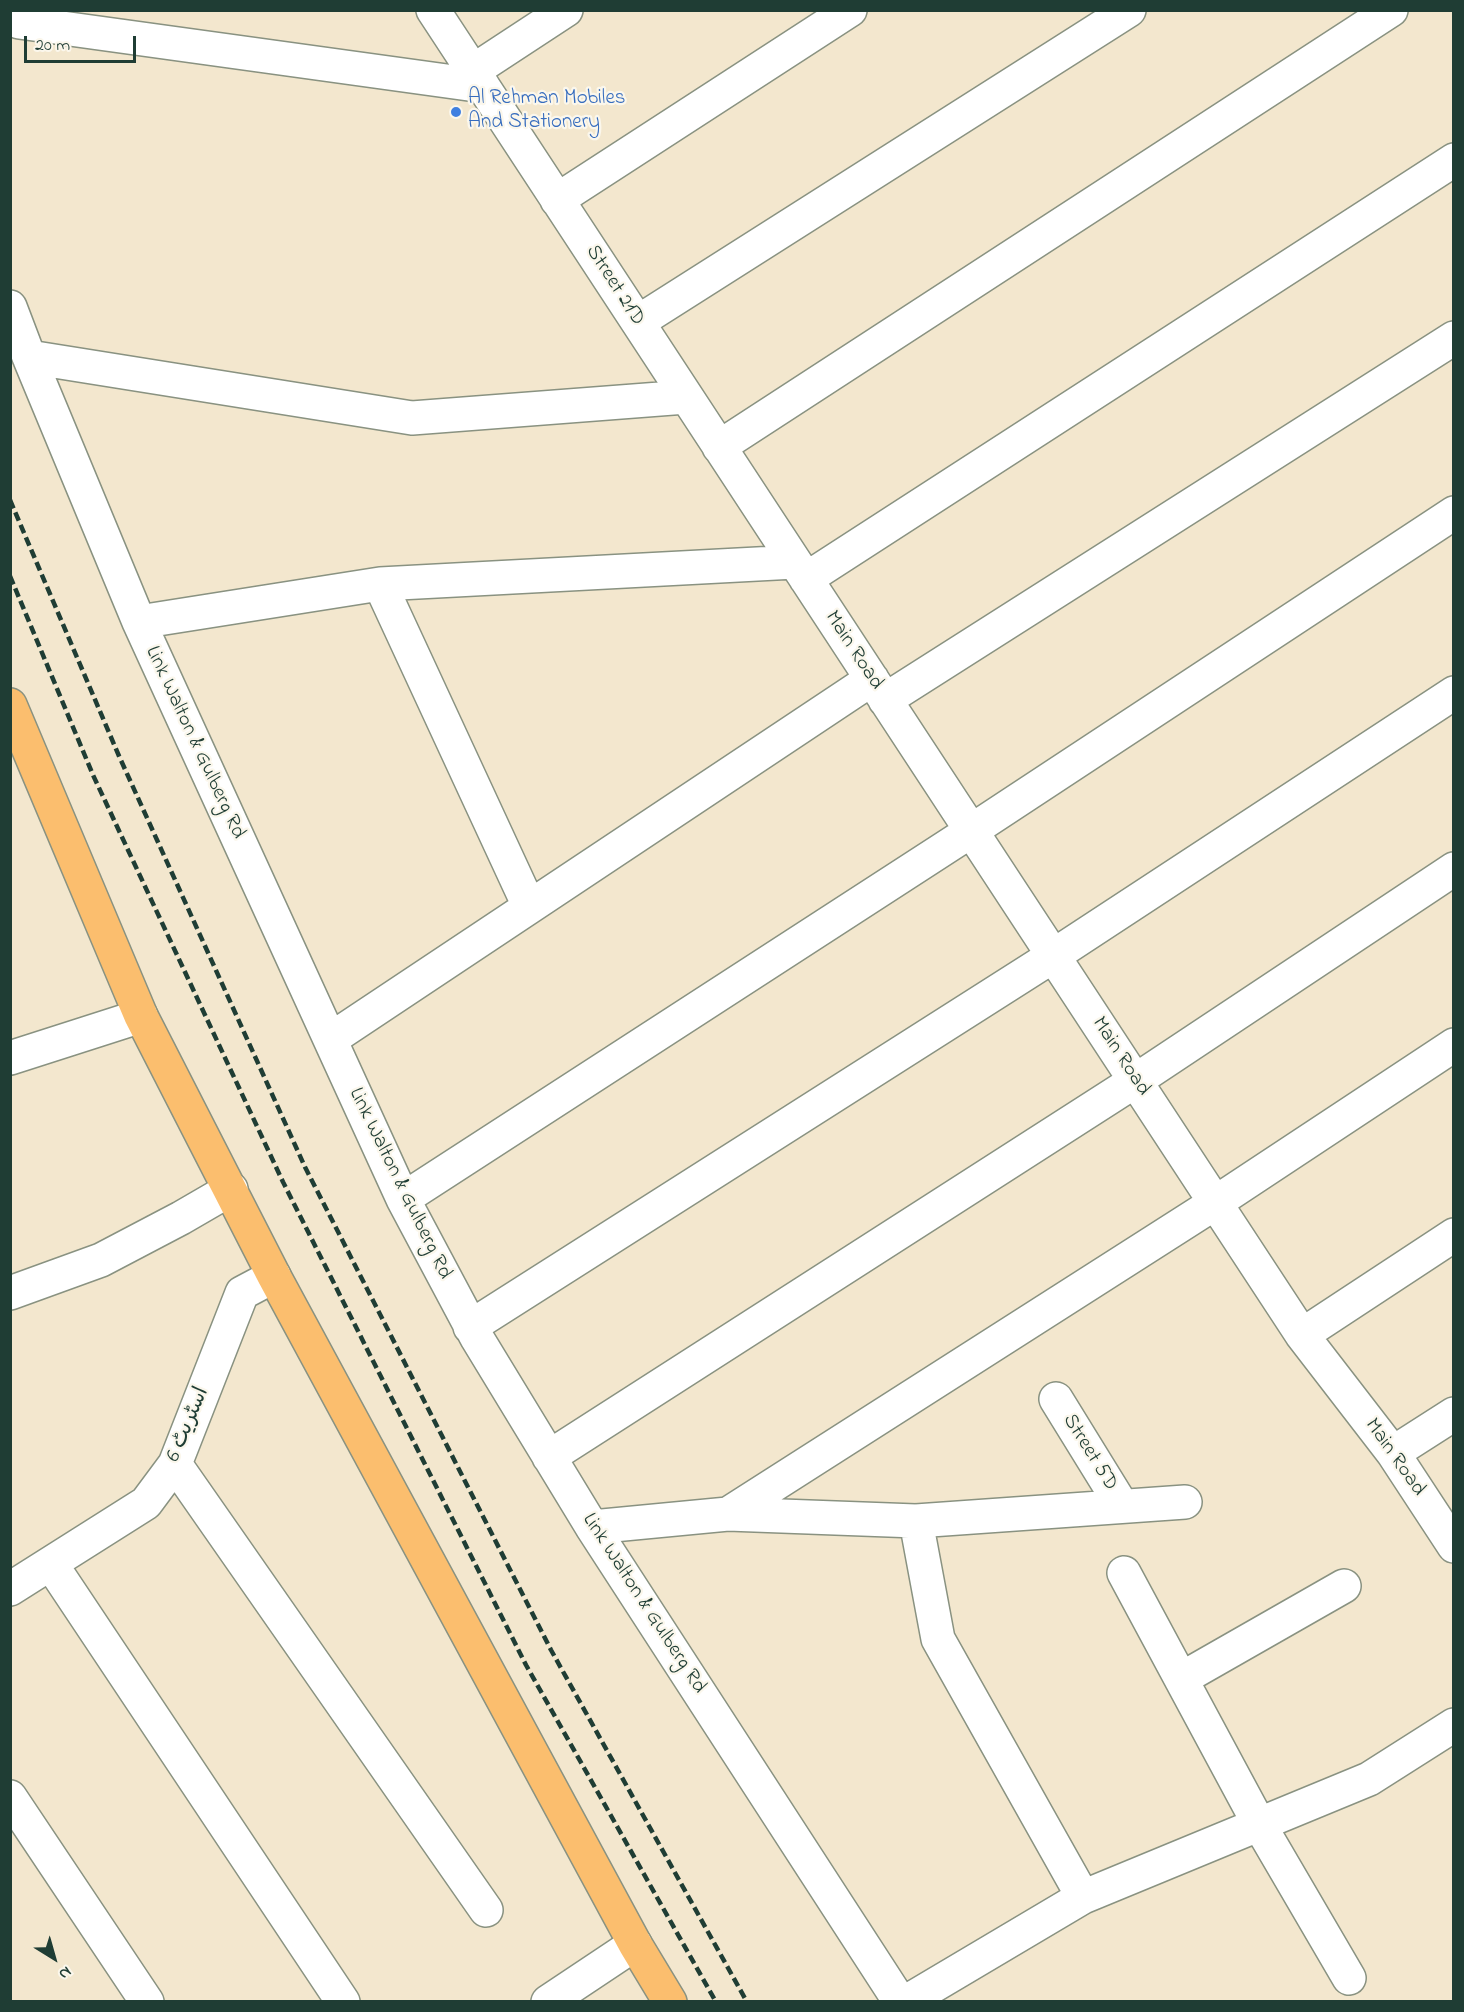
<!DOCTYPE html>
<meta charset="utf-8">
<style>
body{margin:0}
#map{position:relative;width:1464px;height:2012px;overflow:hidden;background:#f3e7ce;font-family:"Indie Flower",sans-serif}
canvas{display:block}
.frame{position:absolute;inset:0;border:12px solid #1f3d34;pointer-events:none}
.north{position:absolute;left:24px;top:1928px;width:60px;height:60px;-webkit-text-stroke:4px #fbf7ec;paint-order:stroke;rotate:143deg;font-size:16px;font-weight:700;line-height:24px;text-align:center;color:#1f3d34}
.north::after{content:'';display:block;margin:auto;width:21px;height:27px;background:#1f3d34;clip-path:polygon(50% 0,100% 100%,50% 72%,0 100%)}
.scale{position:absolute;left:24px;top:36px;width:112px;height:27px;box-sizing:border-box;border:3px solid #1f3d34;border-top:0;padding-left:8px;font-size:18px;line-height:21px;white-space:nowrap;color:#1f3d34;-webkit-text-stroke:4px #fbf7ec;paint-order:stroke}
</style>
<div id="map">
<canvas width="1464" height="2012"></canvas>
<div class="frame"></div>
<div class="north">N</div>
<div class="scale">20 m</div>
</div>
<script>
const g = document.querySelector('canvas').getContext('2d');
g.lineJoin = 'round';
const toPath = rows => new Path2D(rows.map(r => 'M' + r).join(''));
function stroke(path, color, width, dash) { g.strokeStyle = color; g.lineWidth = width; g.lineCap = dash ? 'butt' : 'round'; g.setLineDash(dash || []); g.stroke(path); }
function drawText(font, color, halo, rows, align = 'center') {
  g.font = font + ' "Indie Flower","Playpen Sans Arabic",sans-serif'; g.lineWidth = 4.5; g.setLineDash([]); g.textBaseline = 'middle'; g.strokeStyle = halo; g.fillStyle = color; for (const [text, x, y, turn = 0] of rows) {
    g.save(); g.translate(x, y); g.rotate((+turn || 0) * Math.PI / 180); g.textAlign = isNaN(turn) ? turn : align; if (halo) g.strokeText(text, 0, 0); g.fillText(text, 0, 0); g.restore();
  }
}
const minor = toPath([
 [433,10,1302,1335,1393,1453,1454,1546],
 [19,22,483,86],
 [473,71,566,10],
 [557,200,850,10],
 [10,307,29,357,139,622,403,1199,477,1338,592,1527,900,2002],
 [638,322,1129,10],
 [29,357,412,418,686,397],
 [719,447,1391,10],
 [806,579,1454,160],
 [380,584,529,906],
 [139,622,380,584,795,562],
 [885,700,1454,338],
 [331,1039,872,679],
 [10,1058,141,1016],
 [403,1199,971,831,1454,513],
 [10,1293,101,1260,181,1218,231,1189],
 [470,1327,1053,956,1454,693],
 [1302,1335,1454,1235],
 [1056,1399,1122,1506],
 [1393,1453,1454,1414],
 [549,1457,1135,1081,1454,869],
 [175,1464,486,1910],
 [728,1514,916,1521,1185,1502],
 [916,1521,938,1639,1083,1897],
 [592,1527,728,1514,1215,1203,1454,1045],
 [51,1564,343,2002],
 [1124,1573,1259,1824,1349,1978],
 [10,1589,146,1503,175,1464,242,1293,274,1276],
 [1181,1679,1344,1586],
 [10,1797,147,2002],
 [548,2002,635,1944],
 [906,2002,1083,1897,1369,1779,1454,1725]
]);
const major = toPath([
 [10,705,141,1016,274,1276,635,1944,670,2002]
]);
const rail = toPath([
 [10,500,119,756,305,1167,551,1650,747,2002],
 [10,576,93,775,283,1182,526,1665,716,2002]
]);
const markers = [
 [456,112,6,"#3f7fe0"]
];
const shopNames = [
 ["Al Rehman Mobiles",468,100],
 ["And Stationery",468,124]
];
const streetNames = [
 ["Street 21D",614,286,57],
 ["Main Road",853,651,57],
 ["Link Walton & Gulberg Rd",194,743,65],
 ["Main Road",1120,1057,57],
 ["Link Walton & Gulberg Rd",399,1184,64],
 ["اسٹریٹ 6",189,1425,-67],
 ["Street 5D",1089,1453,58],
 ["Main Road",1394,1458,55],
 ["Link Walton & Gulberg Rd",643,1604,57]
];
stroke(minor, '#899281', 36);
stroke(major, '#899281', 36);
stroke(minor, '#fff', 33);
stroke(major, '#fbbe6e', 33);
stroke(rail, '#1f3d34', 4.5, [9, 4.5]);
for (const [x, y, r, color] of markers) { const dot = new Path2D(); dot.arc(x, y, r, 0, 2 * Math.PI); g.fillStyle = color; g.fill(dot); stroke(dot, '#fbf7ec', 2); }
drawText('21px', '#366cbe', '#fbf7ec', shopNames, 'left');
drawText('21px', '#1f3d34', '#fbf7ec', streetNames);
</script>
